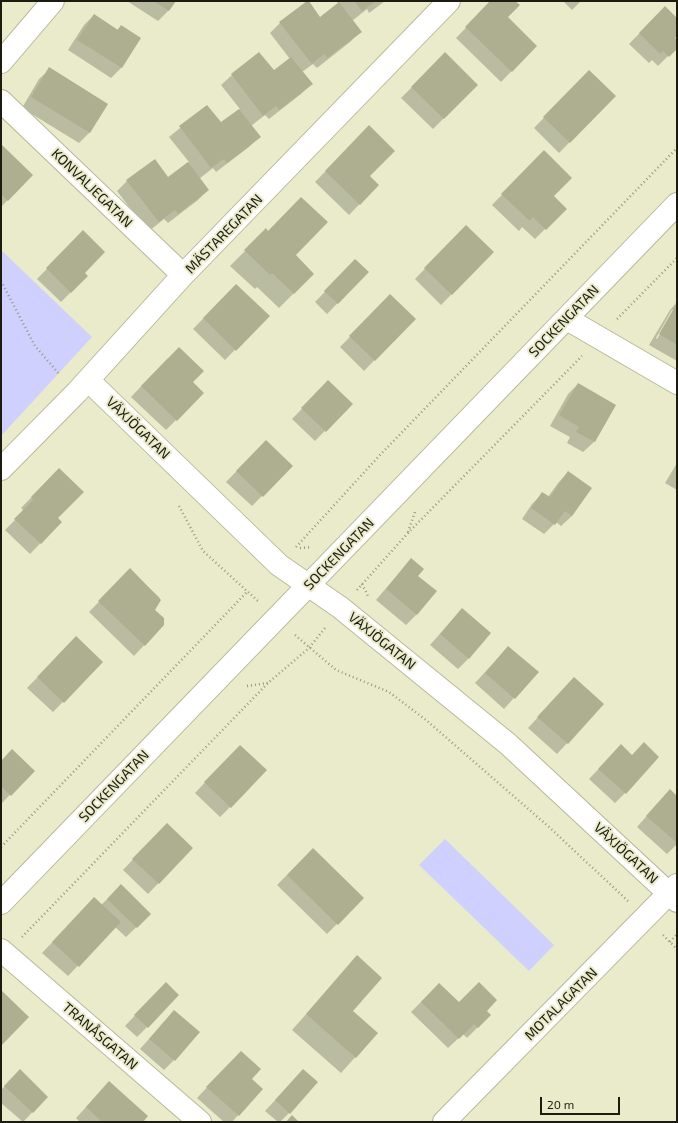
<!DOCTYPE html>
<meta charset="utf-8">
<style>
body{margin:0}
#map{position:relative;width:678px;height:1123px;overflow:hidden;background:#e9ebcb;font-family:"Exo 2",sans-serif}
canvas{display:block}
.frame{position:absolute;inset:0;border:2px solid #1b1b10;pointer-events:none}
.scale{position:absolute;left:540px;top:1097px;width:80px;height:18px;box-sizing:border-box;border:2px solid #1b1b10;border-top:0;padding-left:5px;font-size:12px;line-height:14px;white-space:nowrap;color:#1b1b10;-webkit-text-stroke:3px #e9ebcb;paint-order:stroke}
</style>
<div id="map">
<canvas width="678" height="1123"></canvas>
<div class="frame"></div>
<div class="scale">20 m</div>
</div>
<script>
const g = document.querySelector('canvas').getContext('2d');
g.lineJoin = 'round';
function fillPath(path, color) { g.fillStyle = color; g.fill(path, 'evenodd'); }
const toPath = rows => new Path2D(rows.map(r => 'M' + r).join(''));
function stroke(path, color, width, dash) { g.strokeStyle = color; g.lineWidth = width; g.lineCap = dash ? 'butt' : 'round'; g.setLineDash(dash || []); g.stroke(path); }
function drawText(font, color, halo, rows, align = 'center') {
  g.font = font + ' "Exo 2",sans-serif'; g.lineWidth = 4; g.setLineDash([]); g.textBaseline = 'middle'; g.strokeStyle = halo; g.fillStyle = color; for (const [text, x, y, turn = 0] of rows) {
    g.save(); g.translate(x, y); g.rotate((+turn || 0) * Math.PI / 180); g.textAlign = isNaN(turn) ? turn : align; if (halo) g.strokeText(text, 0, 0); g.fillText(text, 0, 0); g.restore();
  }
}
const green = toPath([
 [1,250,92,337,1,436],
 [445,839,554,945,529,971,419,865]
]);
const shadow = toPath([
 [127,1,174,1,168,11,158,21],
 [336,1,385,1,369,13,367,9,352,21,360,32,350,42,317,68,313,64,302,72,311,84,301,94,269,119,265,115,251,126,259,137,249,147,216,172,213,168,199,179,208,190,198,200,168,223,164,219,148,232,117,191,127,181,168,178,189,162,169,137,207,106,221,124,240,109,221,85,232,75,273,72,290,59,270,33,280,23,320,18,339,4],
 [492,1,514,1,506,17,536,46,501,82,456,38],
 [563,1,581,1,572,10],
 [665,7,677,19,677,35,674,38,677,41,677,47,658,66,652,60,649,63,629,44],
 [94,15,117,30,121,26,121,68,111,78,68,50,84,25],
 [435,64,477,85,433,129,401,98],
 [50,69,107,104,89,133,79,143,22,108,39,79],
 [589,71,615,96,559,153,534,128],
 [369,127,369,176,378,185,349,215,315,182],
 [1,145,32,175,1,207],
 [544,152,552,196,565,209,535,239,522,227,519,231,492,205],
 [466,226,493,252,441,305,415,279],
 [266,230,313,274,279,308,257,287,255,289,230,266],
 [83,232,83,273,87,276,61,302,37,279],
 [356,260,368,272,327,314,315,302],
 [236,285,268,316,225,360,193,329],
 [390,296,414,319,364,371,340,347],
 [677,302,677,361,649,345,670,310],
 [672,310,674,310,657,339,656,338],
 [168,358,203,393,166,430,131,397],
 [328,382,351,404,315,441,292,419],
 [578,384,614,405,594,442,583,452,567,443,570,437,550,426,568,394],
 [266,441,292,466,252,506,226,482],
 [677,463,677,490,665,483],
 [59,469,57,518,61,522,30,554,5,530,24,511,21,508],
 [568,472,591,488,572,516,561,526,556,522,544,534,522,519,532,504,543,493,548,497,558,483],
 [411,559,417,576,417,614,406,625,376,600],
 [130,570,159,597,160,600,154,610,163,625,134,656,89,612],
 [462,609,468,659,458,669,430,645],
 [76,638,102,662,53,712,27,688],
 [508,647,537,672,504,709,475,683],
 [574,678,603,704,557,754,528,728],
 [230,756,230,807,220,817,195,793],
 [611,756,625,793,615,803,589,779],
 [1,762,33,771,1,804],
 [677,797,677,844,667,854,637,827,660,801],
 [157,834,192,848,148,894,123,870],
 [313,849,363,898,327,934,277,885],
 [121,886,150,914,126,937,115,927,68,976,42,953,84,909,101,905],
 [357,957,352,1011,377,1033,341,1073,292,1030],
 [439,984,459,1003,485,1011,490,1015,467,1038,463,1034,448,1048,411,1012],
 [156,993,147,1027,137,1037,125,1026],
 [174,1011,174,1060,164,1070,140,1049],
 [231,1062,262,1089,232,1122,224,1122,197,1098],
 [20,1071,47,1097,23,1122,1,1103,1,1090],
 [293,1081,289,1113,280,1122,278,1122,265,1111],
 [99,1093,142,1122,80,1122,76,1118]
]);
const building = toPath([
 [153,1,176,1,169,11],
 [307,1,309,1,320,17,339,2,362,32,327,58,324,54,312,64,279,22],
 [354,1,376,1,362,11],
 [490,1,515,1,520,5,508,17,537,46,512,72,465,27],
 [665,6,677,18,677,36,675,38,677,40,677,49,669,57,663,51,660,54,639,33],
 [94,14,118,30,121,25,141,38,122,68,77,40],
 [259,52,274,70,291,57,313,84,279,110,276,106,263,116,231,74],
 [445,52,478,85,444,119,411,87],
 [49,67,108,104,90,133,31,97],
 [589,70,616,96,570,143,543,117],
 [207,105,221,122,239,109,261,137,227,163,224,159,211,168,179,126],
 [369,125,395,151,370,176,379,185,360,205,325,171],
 [1,144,33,175,8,201,1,194],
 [544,150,572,178,554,196,567,209,546,230,533,217,530,221,501,194],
 [155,159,168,177,188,162,209,190,178,214,175,210,159,222,126,180],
 [301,197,328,222,296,255,314,274,294,294,272,273,270,275,244,250,266,228,268,231],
 [466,225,494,252,452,295,424,268],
 [83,230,105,252,85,273,88,276,71,293,46,268],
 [355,259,369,272,338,304,324,291],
 [236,284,270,316,236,351,203,318],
 [390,294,416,319,375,361,349,336],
 [677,303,677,345,659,334],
 [179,347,204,371,193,382,204,393,177,421,141,386],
 [328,380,353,404,326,432,301,408],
 [578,383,616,405,595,442,576,432,579,427,559,415],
 [266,440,293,466,263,497,236,471],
 [59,468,84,492,58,518,62,522,41,544,14,519,33,500,31,497],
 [568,471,592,488,572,516,565,511,555,525,531,508,542,492,550,497],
 [411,558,424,569,418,576,437,591,417,615,386,589],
 [130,568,161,600,155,610,164,618,164,625,145,646,98,601],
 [462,608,491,633,469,659,440,634],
 [76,636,103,662,64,703,37,677],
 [508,646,539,672,515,699,485,673],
 [574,677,604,704,568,744,537,717],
 [644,742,659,757,626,794,598,769,621,744,632,755],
 [240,745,267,770,231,808,204,782],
 [12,749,35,771,11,796,1,786,1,761],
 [670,789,677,796,677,843,646,816],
 [167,823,193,848,159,884,132,859],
 [313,848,364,898,338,925,287,875],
 [121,884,151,914,137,928,107,899],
 [94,897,121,922,79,967,52,942],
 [357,955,382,978,353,1011,378,1033,356,1058,306,1014],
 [166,982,179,995,148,1028,134,1015],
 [479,982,497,1000,487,1011,491,1015,478,1028,474,1024,459,1039,421,1002,439,983,459,1002],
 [1,990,29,1017,1,1046],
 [174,1010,200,1032,175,1061,149,1039],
 [241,1051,261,1069,252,1079,263,1089,239,1116,206,1087],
 [20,1069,48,1097,33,1113,4,1086],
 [303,1069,318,1082,290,1114,275,1100],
 [109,1081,148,1116,143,1122,102,1122,86,1107],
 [292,1115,299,1122,286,1122]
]);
const path = toPath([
 [1,281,35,346,60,375],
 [617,319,677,258],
 [179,506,203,551,259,602],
 [408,532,415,512],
 [296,547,379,456,677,148],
 [300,548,311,547],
 [362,584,368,596],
 [357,590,407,534,582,356],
 [295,635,336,670,389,692,426,720,549,827,628,901],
 [247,686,268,683],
 [1,847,247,592],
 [663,935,677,949],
 [22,937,268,683,309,648,325,628],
 [670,942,677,934]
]);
const minor = toPath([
 [1,62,53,1],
 [1,101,183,275],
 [567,319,677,383],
 [88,380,279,565,341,608,508,744,677,901],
 [1,469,77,392,183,275,449,1],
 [1,903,677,204],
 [1,950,200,1122],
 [444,1122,677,885]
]);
const streetNames = [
 ["KONVALJEGATAN",92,188,44],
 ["MÄSTAREGATAN",224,234,-46],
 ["SOCKENGATAN",564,321,-46],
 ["VÄXJÖGATAN",138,428,44],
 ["SOCKENGATAN",339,554,-46],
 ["VÄXJÖGATAN",382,641,39],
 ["SOCKENGATAN",114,786,-46],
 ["VÄXJÖGATAN",626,853,43],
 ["MOTALAGATAN",561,1004,-45],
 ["TRANÅSGATAN",100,1036,41]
];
fillPath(green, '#cfd0fe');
fillPath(shadow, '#0003');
fillPath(building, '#aeaf90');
stroke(minor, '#b8b99a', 24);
stroke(path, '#989982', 2.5, [1, 3]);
stroke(minor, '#fff', 22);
drawText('14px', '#1b1b10', '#e9ebcb', streetNames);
</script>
